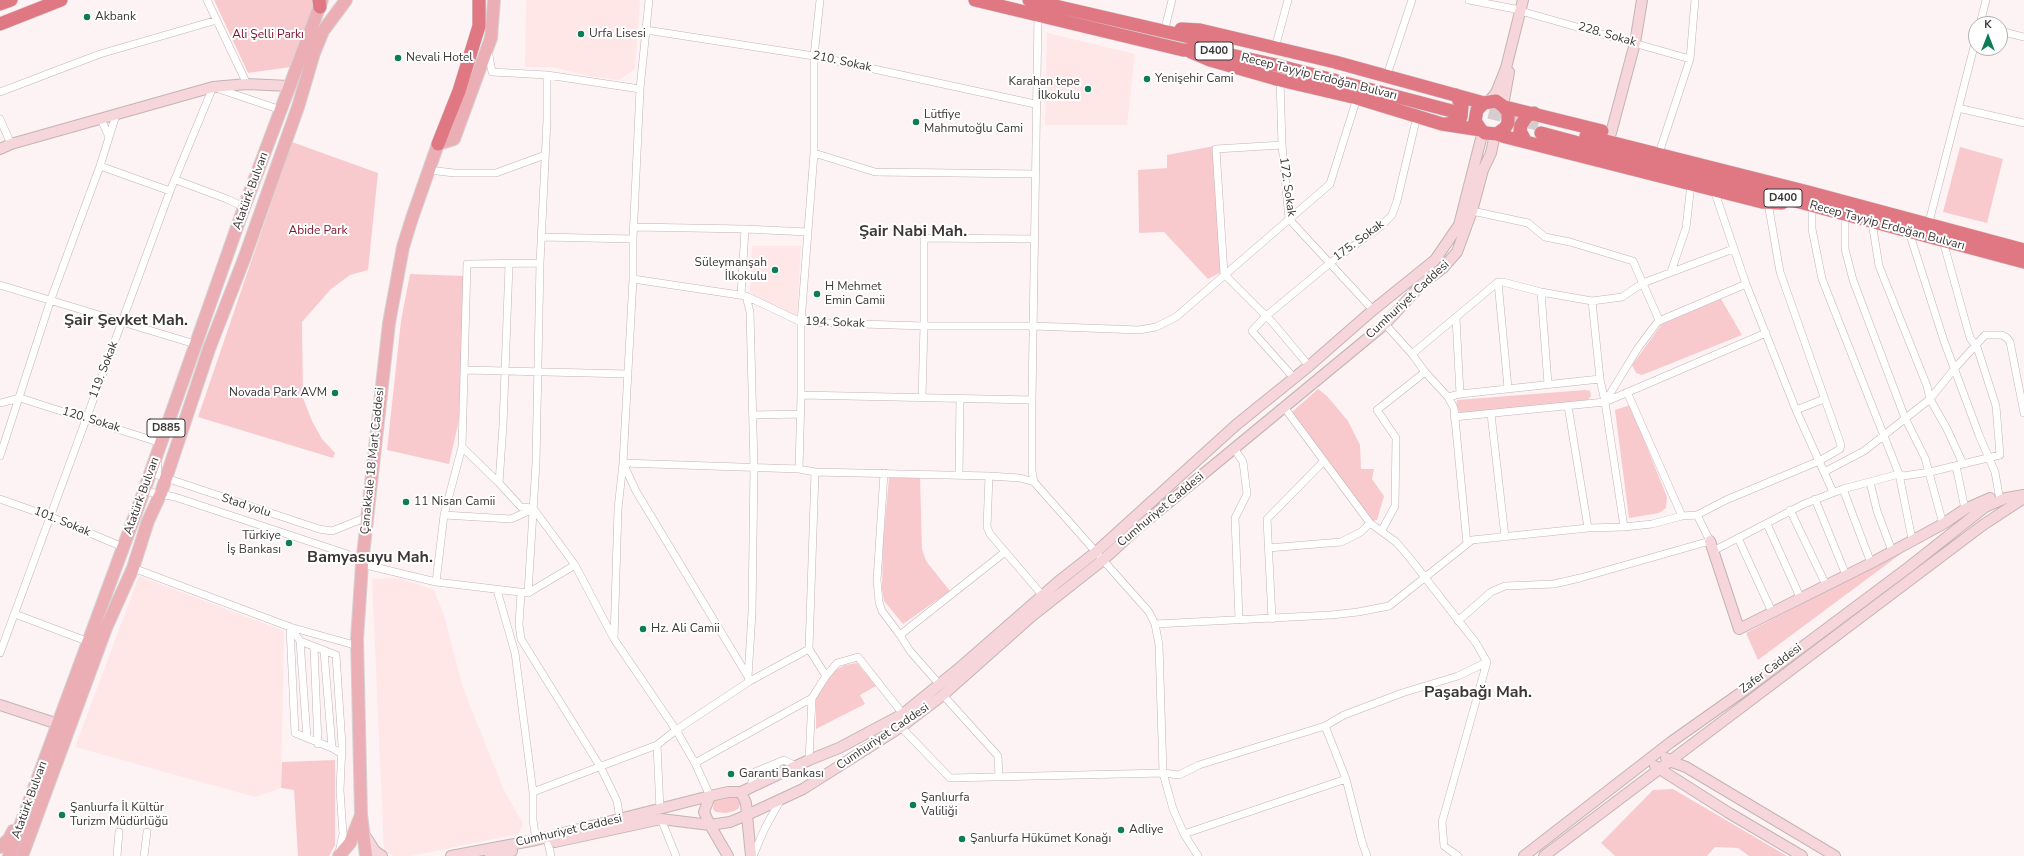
<!DOCTYPE html>
<meta charset="utf-8">
<style>
body{margin:0}
#map{position:relative;width:2024px;height:856px;overflow:hidden;background:#fdf3f4;font-family:"Nunito Sans",sans-serif}
canvas{display:block}
.north{position:absolute;left:1968px;top:16px;width:40px;height:40px;box-sizing:border-box;background:#fff;border:1px solid #b1afaf;border-radius:50%;rotate:0deg;font-size:11px;font-weight:700;line-height:16px;text-align:center;color:#3c3636}
.north::after{content:'';display:block;margin:auto;width:14px;height:18px;background:#0d7c58;clip-path:polygon(50% 0,100% 100%,50% 72%,0 100%)}
</style>
<div id="map">
<canvas width="2024" height="856"></canvas>
<div class="north">K</div>
</div>
<script>
const g = document.querySelector('canvas').getContext('2d');
g.lineJoin = 'round';
function fillPath(path, color) { g.fillStyle = color; g.fill(path, 'evenodd'); }
const toPath = rows => new Path2D(rows.map(r => 'M' + r).join(''));
function stroke(path, color, width, dash) { g.strokeStyle = color; g.lineWidth = width; g.lineCap = dash ? 'butt' : 'round'; g.setLineDash(dash || []); g.stroke(path); }
function drawText(font, color, halo, rows, align = 'center') {
  g.font = font + ' "Nunito Sans",sans-serif'; g.lineWidth = 4; g.setLineDash([]); g.textBaseline = 'middle'; g.strokeStyle = halo; g.fillStyle = color; for (const [text, x, y, turn = 0] of rows) {
    g.save(); g.translate(x, y); g.rotate((+turn || 0) * Math.PI / 180); g.textAlign = isNaN(turn) ? turn : align; if (halo) g.strokeText(text, 0, 0); g.fillText(text, 0, 0); g.restore();
  }
}
const built = toPath([
 [526,0,640,0,635,69,619,80,588,76,553,67,525,67],
 [1047,33,1135,54,1127,125,1045,125],
 [752,246,801,246,797,315,792,316,750,293],
 [139,576,284,631,281,788,255,797,75,747],
 [399,578,434,590,444,615,463,688,503,788,523,824,518,834,411,856,394,856,384,852,372,579]
]);
const green = toPath([
 [214,0,315,0,315,3,300,48,290,67,248,73],
 [292,142,378,173,368,270,350,275,331,289,302,322,303,398,312,421,322,439,335,453,333,458,198,417],
 [1214,146,1222,272,1208,279,1164,232,1139,233,1138,170,1167,168,1167,155],
 [1960,147,2003,159,1987,223,1943,212],
 [410,274,465,276,459,420,449,464,387,450,401,321],
 [1721,299,1742,335,1642,375,1636,373,1632,365,1662,324],
 [1318,389,1327,396,1348,421,1360,445,1361,469,1374,469,1372,479,1384,496,1377,520,1371,521,1291,413],
 [1585,390,1590,391,1591,396,1588,400,1462,414,1457,409,1456,405,1457,400],
 [1630,405,1667,497,1666,508,1659,513,1629,518,1615,410],
 [889,478,920,478,922,549,926,561,950,591,903,624,884,601,882,589,883,542],
 [1910,547,1758,660,1746,633],
 [857,663,876,686,860,695,865,704,816,729,816,696,833,671,845,665],
 [335,760,335,845,329,856,298,856,294,790,281,788,282,762],
 [1673,789,1787,856,1749,856,1738,848,1715,847,1707,856,1615,856,1601,843,1653,790],
 [722,796,737,796,742,801,738,809,734,811,726,813,716,812,713,809,714,801]
]);
const highwayTunnel = toPath([
 [1452,103,1541,125]
]);
const street = toPath([
 [207,0,247,84],
 [649,0,640,89,633,239,633,279,623,463,618,509,614,639,676,730,695,763,710,796],
 [1469,0,1520,10],
 [1524,12,1690,59],
 [1038,15,1032,400,1032,471,1034,482,1149,612,1155,624,1159,645,1163,773,1173,809,1184,834,1198,856],
 [1980,24,1986,0],
 [646,30,814,56,1035,104],
 [2000,31,2024,37],
 [1164,32,1172,0],
 [1275,48,1288,0],
 [488,50,492,72,547,75,640,89],
 [1387,75,1412,0],
 [1280,80,1282,145,1289,219,1373,310],
 [0,92,100,54,217,20],
 [1958,108,2024,123],
 [0,119,11,144],
 [101,119,109,137],
 [1282,145,1216,149,1224,274,1273,323,1309,366],
 [1661,147,1690,59,1695,0],
 [814,153,875,172,1035,174],
 [100,166,170,191],
 [429,170,454,173,496,173,545,155],
 [176,180,227,199,244,207],
 [1714,190,1746,284,1796,410,1833,492],
 [1812,206,1812,229,1822,279,1899,474,1912,539],
 [1472,211,1528,223,1545,237,1570,242,1633,261,1659,320,1638,348,1605,402],
 [1845,214,1845,249,1853,280,1905,418,1925,458,1943,524],
 [1872,222,1879,266,1927,386,1930,399,1947,429,1963,464],
 [1928,226,1976,39],
 [634,227,745,229],
 [1909,232,1944,341,1979,435,1995,472,1999,495],
 [542,237,633,239],
 [509,265,503,425,499,483,521,507,533,508,575,565,613,637],
 [1671,272,1686,228,1691,184],
 [633,279,746,296,801,322,924,326,924,238,1035,239],
 [1498,282,1508,388],
 [0,285,195,344],
 [1541,292,1548,384],
 [741,295,745,229,808,232],
 [746,296,750,312,754,467,752,612,748,677],
 [1592,301,1600,379,1605,402,1624,527],
 [1456,318,1460,394],
 [1659,321,1746,284],
 [1385,324,1412,354,1425,372,1448,397,1454,408,1467,544],
 [1412,354,1498,282,1503,282,1541,292,1592,301,1622,297,1643,283,1733,249],
 [465,370,628,374],
 [1294,378,1252,331,1265,317,1330,263,1381,226,1392,215,1397,201,1417,116],
 [1627,392,1682,516],
 [801,395,801,322,814,153,814,56,820,0],
 [922,397,924,326,1034,326,1139,330,1156,327,1176,317,1330,184,1357,98],
 [1448,397,1460,394,1600,379],
 [0,403,20,398,161,443,161,445],
 [1568,406,1588,528],
 [1284,407,1370,523,1396,542,1409,557,1476,643,1487,662,1442,822,1444,846,1458,856],
 [1796,410,1824,399],
 [1491,414,1505,537],
 [753,415,801,414],
 [1454,417,1605,402,1766,333],
 [462,447,499,483],
 [1234,448,1243,462,1247,494,1235,518,1239,619],
 [0,456,51,299,100,166,116,115],
 [158,464,157,475,319,529,332,531,367,517],
 [1956,466,1965,509],
 [799,469,801,395,1032,400],
 [1824,472,1864,451,1930,399,1955,368,1985,335,2002,335,2007,338,2010,342,2024,413],
 [884,473,877,580,879,602,882,611,900,635,1005,552],
 [959,475,960,398],
 [989,476,987,527,990,534,1043,596],
 [1870,482,1877,511,1892,551],
 [1843,489,1871,563],
 [144,491,175,497,347,554,362,564,436,582,528,593,575,565],
 [0,499,51,517,123,547],
 [1815,499,1846,575],
 [1790,510,1826,585],
 [444,515,511,519,533,509],
 [1767,524,1800,597],
 [1382,530,1395,506,1396,438,1377,410,1425,372],
 [1738,538,1772,612],
 [1268,548,1341,542,1361,532,1370,523],
 [1713,551,1804,504,1843,489,1899,474,1903,476,1930,472,2000,455,1996,406,1977,347,1970,338,1943,241],
 [133,568,290,627,358,646],
 [436,582,444,515,462,447,467,264,540,263],
 [497,590,515,653,533,792,533,820,536,840],
 [521,593,519,624,521,639,601,768,617,801,620,819],
 [528,593,536,463,540,263,547,120,547,75],
 [15,614,89,642],
 [1272,619,1267,519,1324,461],
 [1458,621,1491,592,1505,586,1554,584,1580,578,1710,541,1697,515],
 [1155,624,1331,615,1358,612,1389,606,1472,540,1588,528,1624,527,1652,524,1682,516,1697,515,1726,500,1819,461,1840,449,1841,445,1780,272,1768,203],
 [290,627,300,641,336,655,342,745,340,790,343,834,339,852],
 [290,628,295,733,332,748,342,754],
 [900,635,910,651,940,685],
 [300,641,307,738],
 [314,648,318,744],
 [809,649,815,472],
 [324,651,332,748],
 [0,653,170,191,213,87,281,110],
 [747,675,636,491,623,463,799,469,815,472,989,476,1020,478,1034,482],
 [826,676,837,663,858,657,903,714],
 [943,695,998,756,999,777],
 [896,726,901,727,950,778,1163,773,1179,775,1199,765,1325,726,1344,715,1402,693,1458,676,1487,662],
 [1325,726,1346,779,1362,842,1367,856],
 [657,745,660,809],
 [695,763,812,698],
 [750,788,755,772,784,760,796,766],
 [533,792,657,745,676,730,750,681,809,649,826,676,812,698,809,760],
 [661,819,676,856],
 [1184,834,1346,779],
 [548,843,551,856],
 [117,856,119,832],
 [144,856,147,832],
 [753,856,765,828,781,799]
]);
const secondary = toPath([
 [1488,102,1496,93,1506,68,1523,0],
 [1503,106,1509,72],
 [1611,133,1635,43,1642,0],
 [0,149,11,144,213,87,247,84,289,86],
 [1710,541,1739,629,1871,563,1943,524,1965,509,1990,498],
 [0,705,58,724],
 [1666,758,1669,761,1686,767,1835,856],
 [1655,766,1729,813,1802,856],
 [741,792,809,760,839,748,903,714,957,670,1059,581,1096,552,1236,425,1309,366,1373,310,1435,260,1459,225,1483,131],
 [364,834,375,851,382,856],
 [555,842,661,819,710,825,728,856],
 [451,856,536,840,710,796,728,792,741,792,746,803,747,815,730,822,710,825,704,812,710,796],
 [490,856,512,851],
 [751,856,747,815,803,789,901,727,943,695,1032,616,1103,560,1139,527,1385,324,1422,284,1443,268,1457,252,1472,211,1483,170,1491,153,1495,134],
 [1524,856,1671,742,1746,689,1909,567,1985,507,2006,498,2024,495],
 [1544,856,1983,525,2024,498]
]);
const primary = toPath([
 [0,847,9,839,13,831],
 [9,856,144,491,242,213,322,0],
 [22,856,106,628,133,568,148,521,161,493,209,349,244,259,298,107,314,53,323,31,346,0],
 [339,856,350,843,361,815],
 [366,856,361,814,357,639,362,564,389,323,403,247,412,218,438,144,454,139,491,38,494,0]
]);
const highway = toPath([
 [319,0,320,7],
 [975,0,1183,50,1204,49,1276,65,1452,111],
 [1029,0,1215,43],
 [0,4,11,0],
 [0,24,61,0],
 [1181,29,1200,30,1335,62,1484,103],
 [1191,52,1210,60,1280,80,1357,98,1442,124,1481,130],
 [1505,107,1602,131],
 [1446,124,1456,122,1461,117,1462,106,1456,95],
 [1541,133,2024,262],
 [1497,134,1505,128,1508,123,1508,112,1503,106,1496,101,1484,103,1477,110,1475,121,1481,130,1485,133,1497,134,1506,137,1762,202,1782,203],
 [1586,136,1808,192,2024,250],
 [1526,142,1520,131,1521,125,1527,116,1534,113],
 [438,144,459,91,479,26,479,0]
]);
const markers = [
 [87,17,4,"#0d7c58"],
 [581,34,4,"#0d7c58"],
 [398,58,4,"#0d7c58"],
 [1147,79,4,"#0d7c58"],
 [1088,89,4,"#0d7c58"],
 [916,122,4,"#0d7c58"],
 [775,270,4,"#0d7c58"],
 [817,294,4,"#0d7c58"],
 [335,393,4,"#0d7c58"],
 [406,502,4,"#0d7c58"],
 [289,543,4,"#0d7c58"],
 [643,629,4,"#0d7c58"],
 [731,774,4,"#0d7c58"],
 [913,805,4,"#0d7c58"],
 [62,815,4,"#0d7c58"],
 [1121,830,4,"#0d7c58"],
 [962,839,4,"#0d7c58"]
];
const shields = [
 [1214,51,38],
 [1783,198,38],
 [166,428,38]
];
const shieldNames = [
 ["D400",1214,51],
 ["D400",1783,198],
 ["D885",166,428]
];
const poiNames = [
 ["Akbank",95,17],
 ["Urfa Lisesi",589,34],
 ["Nevali Hotel",406,58],
 ["Yenişehir Cami",1155,79],
 ["Karahan tepe",1080,82,"right"],
 ["İlkokulu",1080,96,"right"],
 ["Lütfiye",924,115],
 ["Mahmutoğlu Cami",924,129],
 ["Süleymanşah",767,263,"right"],
 ["İlkokulu",767,277,"right"],
 ["H Mehmet",825,287],
 ["Emin Camii",825,301],
 ["Novada Park AVM",327,393,"right"],
 ["11 Nisan Camii",414,502],
 ["Türkiye",281,536,"right"],
 ["İş Bankası",281,550,"right"],
 ["Hz. Ali Camii",651,629],
 ["Garanti Bankası",739,774],
 ["Şanlıurfa",921,798],
 ["Valiliği",921,812],
 ["Şanlıurfa İl Kültür",70,808],
 ["Turizm Müdürlüğü",70,822],
 ["Adliye",1129,830],
 ["Şanlıurfa Hükümet Konağı",970,839]
];
const parkNames = [
 ["Ali Şelli Parkı",268,35],
 ["Abide Park",318,231]
];
const streetNames = [
 ["228. Sokak",1607,35,16],
 ["210. Sokak",842,62,12],
 ["Recep Tayyip Erdoğan Bulvarı",1319,77,14],
 ["172. Sokak",1287,187,82],
 ["Atatürk Bulvarı",251,191,-70],
 ["Recep Tayyip Erdoğan Bulvarı",1887,226,15],
 ["175. Sokak",1359,241,-37],
 ["Cumhuriyet Caddesi",1408,300,-43],
 ["194. Sokak",835,323,2],
 ["119. Sokak",104,370,-69],
 ["120. Sokak",91,420,17],
 ["Çanakkale 18 Mart Caddesi",373,461,-84],
 ["Atatürk Bulvarı",142,496,-70],
 ["Stad yolu",246,506,18],
 ["Cumhuriyet Caddesi",1161,510,-40],
 ["101. Sokak",62,522,22],
 ["Zafer Caddesi",1771,669,-37],
 ["Cumhuriyet Caddesi",883,737,-34],
 ["Atatürk Bulvarı",30,800,-70],
 ["Cumhuriyet Caddesi",569,831,-13]
];
const districtNames = [
 ["Şair Nabi Mah.",913,232],
 ["Şair Şevket Mah.",126,321],
 ["Bamyasuyu Mah.",370,558],
 ["Paşabağı Mah.",1478,693]
];
fillPath(built, '#ffe6e7');
fillPath(green, '#f9cacd');
stroke(highwayTunnel, '#d6cdce', 13, [13, 6]);
stroke(street, '#c3b4b4', 8);
stroke(secondary, '#c3b4b4', 12);
stroke(primary, '#d4d3d3', 14);
stroke(highway, '#d4d3d3', 14);
stroke(street, '#fff', 7);
stroke(secondary, '#f6d6da', 10);
stroke(primary, '#ecaeb5', 12);
stroke(highway, '#e07884', 13);
for (const [x, y, r, color] of markers) { const dot = new Path2D(); dot.arc(x, y, r, 0, 2 * Math.PI); g.fillStyle = color; g.fill(dot); stroke(dot, '#fff', 1.5); }
for (const [x, y, w] of shields) { const box = new Path2D(); box.roundRect(x - w / 2, y - 9, w, 18, 3); g.fillStyle = '#fff'; g.fill(box); stroke(box, '#3c3636', 1); }
drawText('bold 11px', '#3c3636', null, shieldNames);
drawText('12px', '#3c3636', '#fff', poiNames, 'left');
drawText('12px', '#821630', '#fff', parkNames);
drawText('12px', '#3c3636', '#fff', streetNames);
drawText('bold 16px', '#3c3636', '#fff', districtNames);
</script>
